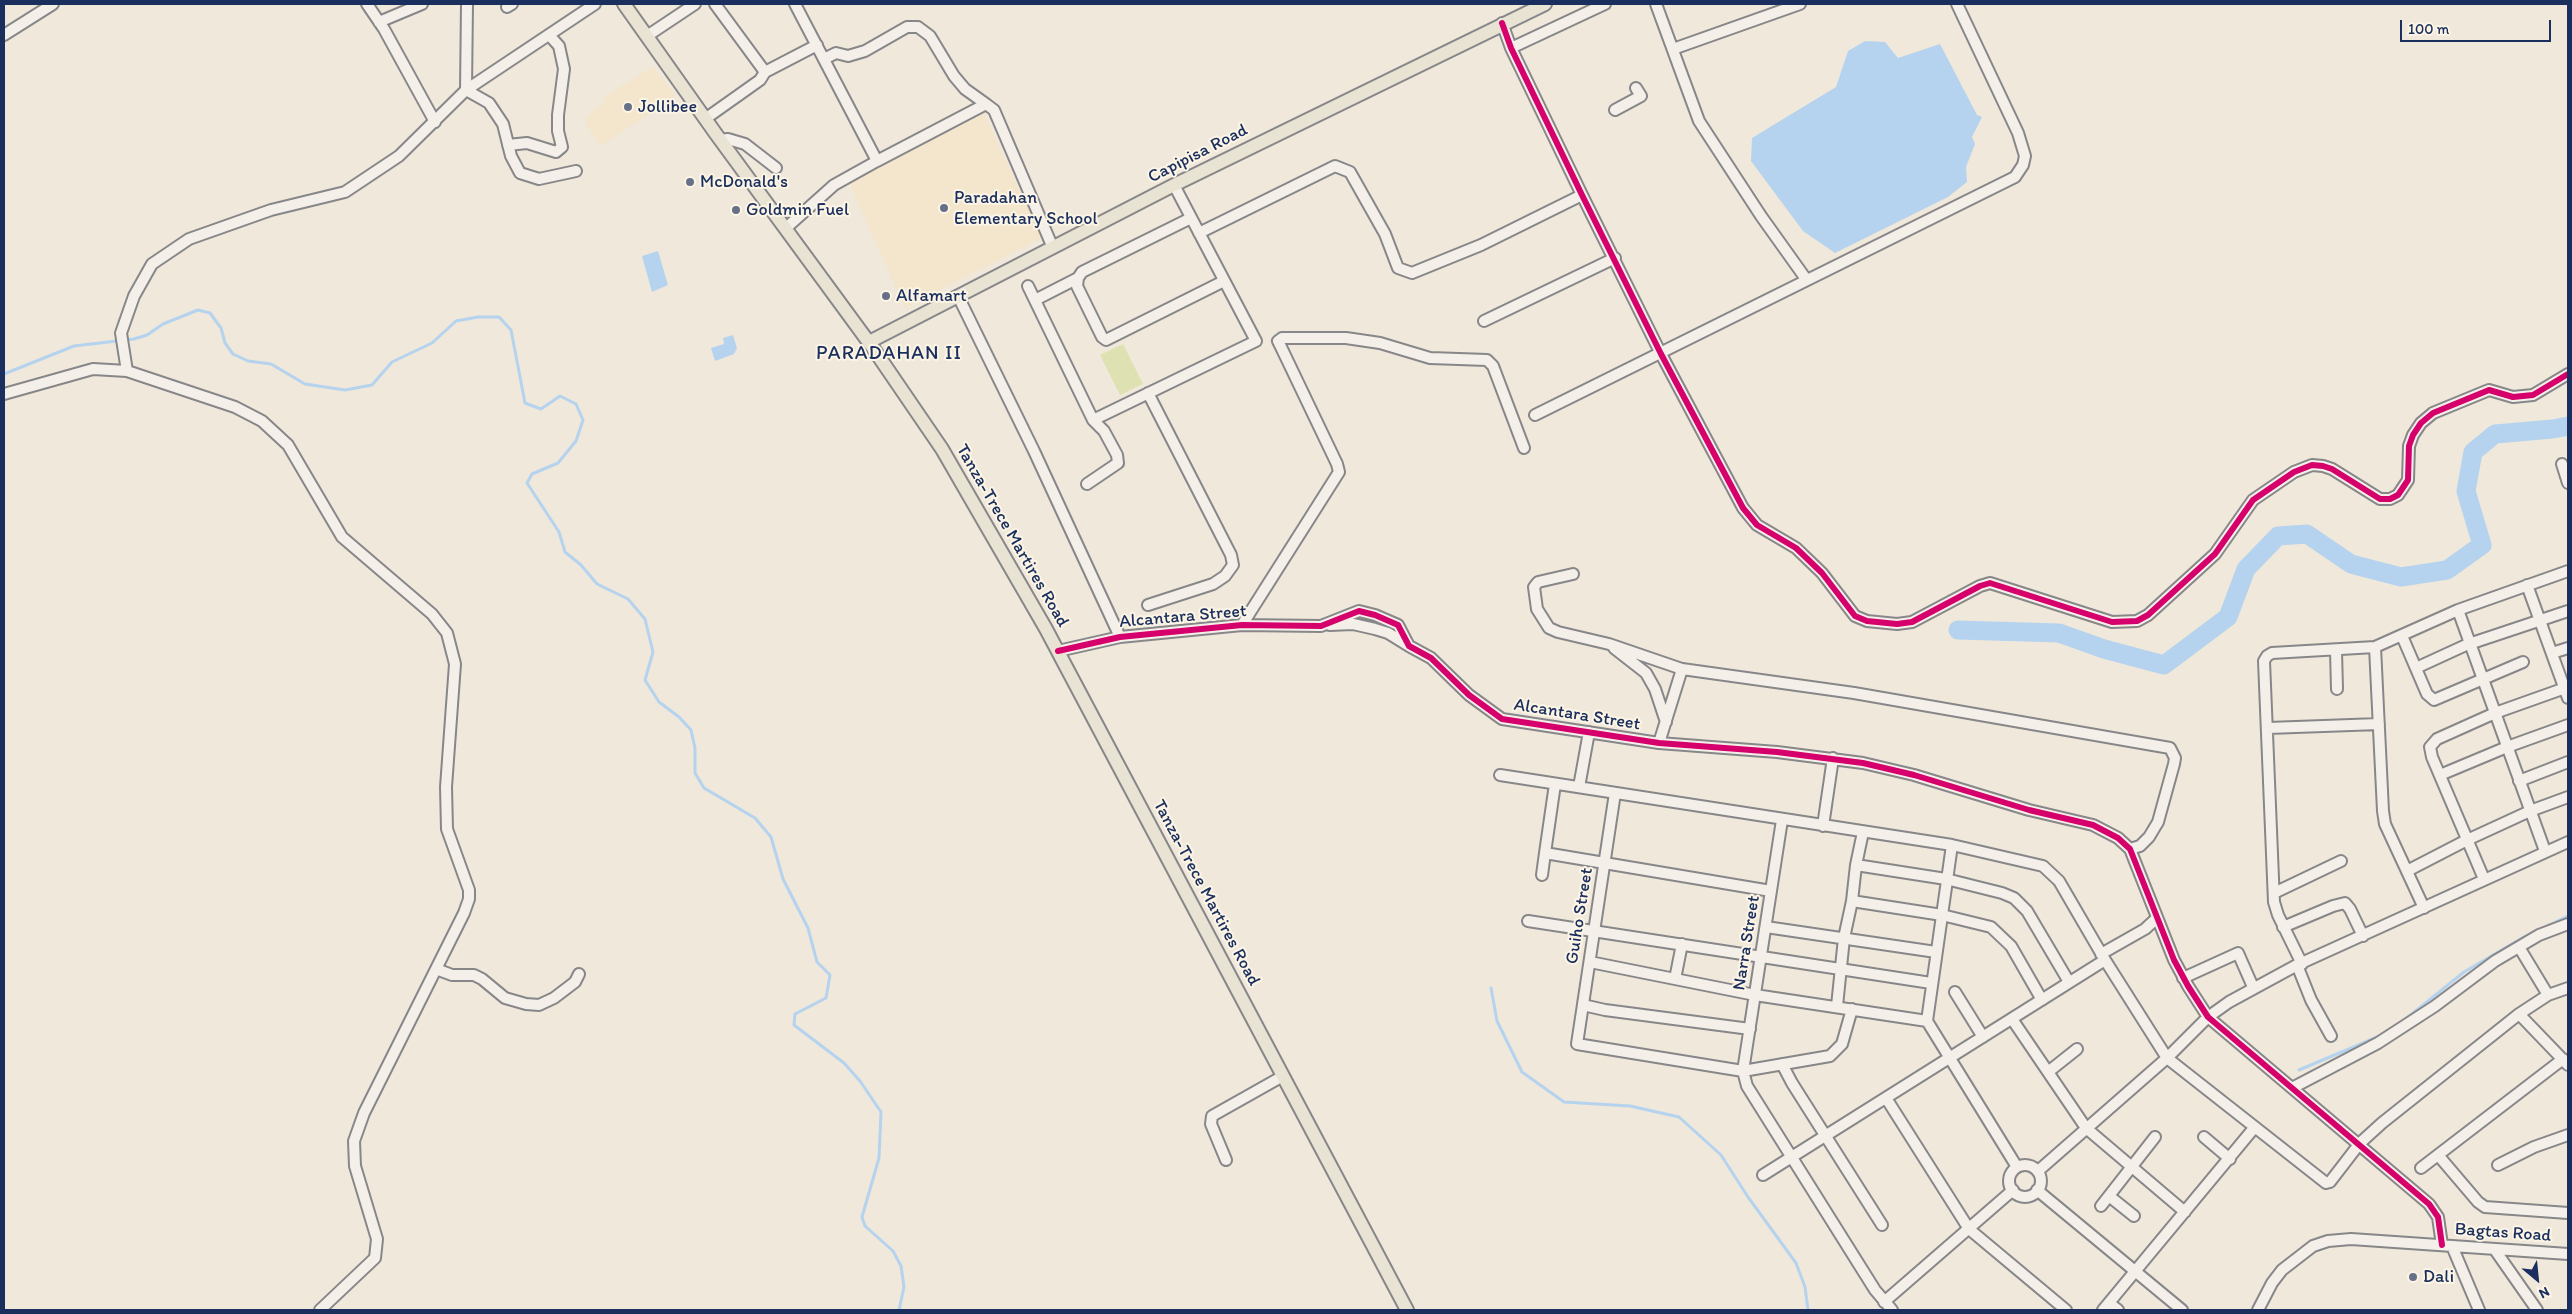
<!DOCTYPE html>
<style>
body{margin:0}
#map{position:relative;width:2572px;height:1314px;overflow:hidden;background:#f0e8da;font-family:Itim,sans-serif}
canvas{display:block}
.frame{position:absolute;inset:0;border:5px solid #1b2f5e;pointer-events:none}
.north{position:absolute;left:2512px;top:1254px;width:50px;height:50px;-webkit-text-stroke:4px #fcf5e5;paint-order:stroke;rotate:152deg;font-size:14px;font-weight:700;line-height:20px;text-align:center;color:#1b2f5e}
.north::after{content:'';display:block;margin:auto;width:18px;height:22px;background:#1b2f5e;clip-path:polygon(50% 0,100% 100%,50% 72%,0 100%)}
.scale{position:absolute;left:2400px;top:20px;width:151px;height:22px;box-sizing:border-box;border:2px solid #1b2f5e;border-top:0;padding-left:6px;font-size:15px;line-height:18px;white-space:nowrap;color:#1b2f5e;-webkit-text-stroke:4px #fcf5e5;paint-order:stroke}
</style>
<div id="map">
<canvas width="2572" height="1314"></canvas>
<div class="frame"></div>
<div class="north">N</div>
<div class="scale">100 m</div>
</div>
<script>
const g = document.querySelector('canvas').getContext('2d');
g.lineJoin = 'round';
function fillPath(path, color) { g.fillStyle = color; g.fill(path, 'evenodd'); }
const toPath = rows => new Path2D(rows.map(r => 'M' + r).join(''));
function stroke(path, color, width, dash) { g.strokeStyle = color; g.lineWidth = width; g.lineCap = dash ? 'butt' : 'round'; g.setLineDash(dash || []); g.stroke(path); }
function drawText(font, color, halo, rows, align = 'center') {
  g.font = font + ' Itim,sans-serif'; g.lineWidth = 4; g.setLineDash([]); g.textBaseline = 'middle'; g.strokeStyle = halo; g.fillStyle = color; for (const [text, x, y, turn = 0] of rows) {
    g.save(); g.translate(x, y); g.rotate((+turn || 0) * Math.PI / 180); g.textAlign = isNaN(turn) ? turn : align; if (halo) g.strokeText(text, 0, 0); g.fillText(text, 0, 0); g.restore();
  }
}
const built = toPath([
 [653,67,676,97,600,146,586,124,586,116,605,102,603,97],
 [983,112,1042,238,905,308,847,179]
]);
const green = toPath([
 [1123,344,1143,384,1120,395,1100,355]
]);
const water = toPath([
 [1865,41,1885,42,1898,58,1940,44,1977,115,1982,117,1972,137,1975,144,1966,167,1967,182,1948,197,1835,253,1803,231,1751,161,1752,138,1836,87,1848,51],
 [658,251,668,285,652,292,642,256],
 [733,335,737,348,734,354,715,361,711,348,724,344,723,338]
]);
const stream = toPath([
 [4,374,74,346,134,339,147,335,163,324,198,310,210,313,221,328,225,343,233,354,248,361,271,364,305,384,345,390,372,385,392,362,432,343,456,321,478,317,499,317,511,330,525,403,541,409,560,396,576,404,583,420,576,441,558,463,532,474,527,483,559,532,565,552,581,565,597,584,628,599,645,619,653,652,645,680,659,702,679,717,691,730,695,748,695,773,704,788,755,818,771,837,783,879,808,928,817,962,830,975,826,998,795,1014,794,1025,844,1063,860,1081,881,1112,879,1158,862,1217,865,1226,893,1251,901,1266,904,1287,899,1310],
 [1491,988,1497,1021,1522,1072,1564,1102,1630,1106,1679,1117,1721,1155,1748,1197,1796,1263,1805,1287,1808,1310],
 [2402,1022,2464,972,2524,937,2568,916],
 [2299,1070,2382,1035]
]);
const river = toPath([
 [1958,630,2059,633,2104,649,2164,665,2228,617,2246,569,2278,536,2307,534,2351,564,2401,577,2447,570,2482,545,2466,491,2473,452,2495,434,2553,429,2568,426]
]);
const minor = toPath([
 [367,4,384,29,435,122],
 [715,4,765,72],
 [795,4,877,161,986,104,994,110,1053,248],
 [1656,4,1699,121,1761,216,1806,279],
 [507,7,512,4],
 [379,22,422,4],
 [1502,23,1511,48,1582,195,1661,354,1743,508,1757,525,1796,548,1822,573,1855,616,1867,621,1897,624,1912,622,1980,586,1990,583,2112,622,2137,621,2148,615,2215,554,2253,500,2294,472,2312,465,2323,466,2332,469,2380,499,2390,499,2398,495,2408,480,2409,446,2413,435,2421,423,2433,413,2489,390,2513,397,2533,395,2568,374],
 [4,35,53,4],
 [647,36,695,4],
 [1511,48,1605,4],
 [1673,49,1800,4],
 [824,59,836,53,848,56,865,51,907,27,918,27,930,36,954,76,965,89,986,104],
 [466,90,595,4],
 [466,90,467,4],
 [1615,110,1641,96,1636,88],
 [705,119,760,80,765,72,817,45],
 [720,140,728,139,745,144,776,168],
 [508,145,527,143,556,152,562,147,558,131,558,115,564,69,559,46,549,35],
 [1191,218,1082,272,1078,278,1077,286,1102,337,1106,340,1224,281],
 [786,228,834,185,877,161],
 [1199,233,1335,166,1350,172,1385,234,1398,268,1412,273,1481,245,1582,195],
 [1028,286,1093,420,1104,431,1117,455,1118,463,1087,484],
 [958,296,1034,451,1120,637],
 [1035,300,1078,278],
 [1484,321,1615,258],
 [127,371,121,333,134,296,152,264,189,239,271,210,345,192,399,156,466,90,489,103,503,124,511,156,520,173,539,179,576,171],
 [4,394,93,369,127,371,235,407,262,421,288,445,342,537,432,614,447,633,455,664,446,787,447,829,469,890,469,899,464,913,364,1113,354,1141,355,1166,377,1239,375,1258,320,1310],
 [1535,415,2015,177,2023,165,2025,156,2018,133,1957,4],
 [1093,420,1256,341,1174,185],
 [2562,464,2568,483],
 [1573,574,1538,582,1534,587,1537,609,1549,628,1558,632,1609,644,1682,669,1854,693,2170,748,2175,758,2174,764,2158,822,2149,837,2140,846,2130,849],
 [2527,585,2568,698],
 [1148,605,1213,584,1225,576,1233,565,1231,555,1148,393],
 [2458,610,2545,851],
 [1242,625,1339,472,1337,464,1281,347,1278,341,1282,338,1346,338,1380,343,1430,358,1487,360,1493,366,1524,448],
 [1330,625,1353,624,1375,629,1388,633,1409,646],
 [2402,636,2427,694,2434,700,2523,662],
 [2375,647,2383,811,2385,824,2424,908],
 [1614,648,1646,673,1655,689,1666,722],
 [1058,651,1120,637,1242,625,1321,626,1359,611,1375,615,1398,625,1409,646,1431,658,1469,695,1502,719,1659,743,1777,752,1863,763,1914,775,2029,810,2093,825,2118,838,2130,849,2174,960,2188,986,2208,1017,2429,1204,2438,1217,2442,1245],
 [2336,651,2337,689],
 [2552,653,2568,648],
 [2416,668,2466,645,2568,611],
 [2268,728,2379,724],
 [1659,743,1682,669],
 [1500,775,1952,845,2043,866,2059,881,2105,960,2167,1058,2326,1183,2330,1182,2360,1143,2382,1123,2519,1014,2548,995,2568,988],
 [2440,775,2507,747,2568,725],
 [2519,781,2568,762],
 [1579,787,1589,732],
 [1615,793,1577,1044,1743,1071,1747,1086,1875,1290,1892,1310],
 [1782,820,1743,1071,1830,1056,1842,1044,1852,1009],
 [1823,826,1833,758],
 [1952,845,1927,1021,2017,1167],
 [1545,853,1555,784],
 [1856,865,1946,879,2002,893,2014,898,2027,911,2069,982],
 [2407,871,2467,840,2530,811,2568,797],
 [1542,875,1545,853,1771,891],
 [2484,879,2432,757,2430,747,2437,739,2495,713,2568,687],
 [2274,893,2341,861],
 [1852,901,1942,915,1991,927,2011,946,2042,1000],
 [1528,921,1931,983],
 [1766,927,1936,952],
 [2283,927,2333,906,2345,903,2350,909,2363,936],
 [2519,947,2548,995],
 [2101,954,2145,929,2157,918],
 [1590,962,1755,995,1927,1021],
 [2302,964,2278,915,2274,902,2264,661,2267,656,2272,653,2375,647,2458,610,2568,571],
 [2297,965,2311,1000,2331,1036],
 [436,969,452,975,474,975,482,979,505,998,526,1004,539,1005,554,998,575,982,579,974],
 [2183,978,2238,953,2253,987],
 [1675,979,1682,944],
 [1955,992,1983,1037],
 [1583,1005,1605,1010,1750,1029],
 [1837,1006,1844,938,1852,901,1856,865,1863,832],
 [2519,1014,2568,1065],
 [2012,1019,2086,1128,2185,1212],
 [1782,1064,1792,1083,1882,1225],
 [2048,1072,2077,1049],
 [2292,1088,2378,1043,2435,1006,2495,961,2539,935,2568,924],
 [1886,1098,1969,1229,2066,1310],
 [2204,1137,2230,1159],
 [2438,1155,2478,1202,2485,1207,2568,1213],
 [1226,1160,1211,1124,1212,1116,1283,1076],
 [2498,1165,2534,1147,2568,1135],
 '2009 1181a16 16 0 1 1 32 0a16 16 0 1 1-32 0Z',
 [2421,1168,2563,1059],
 [2038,1171,2167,1058,2208,1017,2229,1002,2297,965,2568,842],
 [1763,1175,2105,960],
 [2037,1190,2182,1310],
 [2109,1196,2134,1216],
 [2101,1206,2155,1137],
 [2452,1246,2479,1310],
 [2495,1250,2537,1310],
 [1884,1302,2013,1190],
 [2109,1303,2118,1310],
 [2103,1310,2254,1128],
 [2258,1310,2272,1283,2282,1270,2313,1246,2328,1241,2351,1239,2568,1254]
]);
const major = toPath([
 [624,4,716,134,873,348,942,449,1046,629,1407,1310],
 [869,342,1174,185,1545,4]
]);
const cycleway = toPath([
 [1502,23,1511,48,1582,195,1661,354,1743,508,1757,525,1796,548,1822,573,1855,616,1867,621,1897,624,1912,622,1980,586,1990,583,2112,622,2137,621,2148,615,2215,554,2253,500,2294,472,2312,465,2323,466,2332,469,2380,499,2390,499,2398,495,2408,480,2409,446,2413,435,2421,423,2433,413,2489,390,2513,397,2533,395,2568,374],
 [1058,651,1120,637,1242,625,1321,626,1359,611,1375,615,1398,625,1409,646,1431,658,1469,695,1502,719,1659,743,1777,752,1863,763,1914,775,2029,810,2093,825,2118,838,2130,849,2174,960,2188,986,2208,1017,2429,1204,2438,1217,2442,1245]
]);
const markers = [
 [628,107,5,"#667089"],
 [690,182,5,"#667089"],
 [944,208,5,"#667089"],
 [736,210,5,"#667089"],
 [886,296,5,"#667089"],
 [2413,1277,5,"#667089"]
];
const poiNames = [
 ["Jollibee",638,107],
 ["McDonald's",700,182],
 ["Paradahan",954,198],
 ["Elementary School",954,219],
 ["Goldmin Fuel",746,210],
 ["Alfamart",896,296],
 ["Dali",2423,1277]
];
const streetNames = [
 ["Capipisa Road",1198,154,-27],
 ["Tanza-Trece Martires Road",1012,536,60],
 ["Alcantara Street",1183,617,-5],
 ["Alcantara Street",1577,715,9],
 ["Tanza-Trece Martires Road",1206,893,62],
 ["Guiho Street",1580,916,-81],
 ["Narra Street",1747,943,-81],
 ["Bagtas Road",2503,1233,4]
];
const quarterNames = [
 ["PARADAHAN II",889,354]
];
fillPath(built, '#f4e5cd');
fillPath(green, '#dee1b1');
fillPath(water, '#b5d3ee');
stroke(stream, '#b5d3ee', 3);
stroke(river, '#b5d3ee', 19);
stroke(minor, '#87878a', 14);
stroke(major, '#87878a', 16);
stroke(minor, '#f4f0e9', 10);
stroke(major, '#e8e3d2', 12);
stroke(cycleway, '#d6006c', 6);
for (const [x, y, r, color] of markers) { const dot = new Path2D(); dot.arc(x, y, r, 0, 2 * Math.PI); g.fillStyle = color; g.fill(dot); stroke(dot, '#fcf5e5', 2); }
drawText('18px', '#1b2f5e', '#fcf5e5', poiNames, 'left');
drawText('18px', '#1b2f5e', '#fcf5e5', streetNames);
g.letterSpacing = '1px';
drawText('20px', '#1b2f5e', '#fcf5e5', quarterNames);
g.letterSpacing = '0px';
</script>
